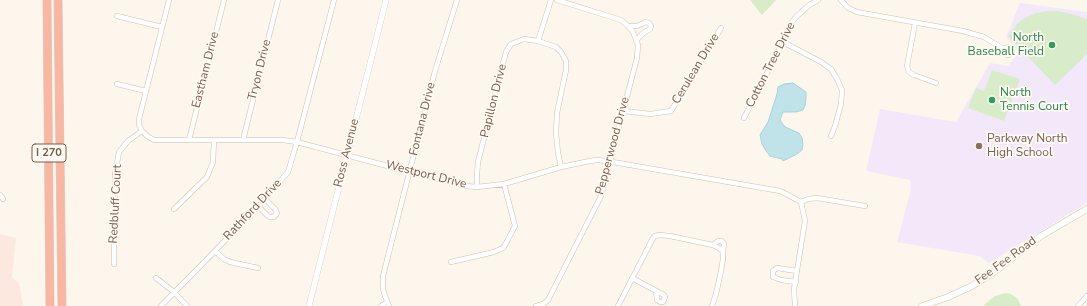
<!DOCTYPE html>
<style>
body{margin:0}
canvas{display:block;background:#fdf6ec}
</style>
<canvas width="1087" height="306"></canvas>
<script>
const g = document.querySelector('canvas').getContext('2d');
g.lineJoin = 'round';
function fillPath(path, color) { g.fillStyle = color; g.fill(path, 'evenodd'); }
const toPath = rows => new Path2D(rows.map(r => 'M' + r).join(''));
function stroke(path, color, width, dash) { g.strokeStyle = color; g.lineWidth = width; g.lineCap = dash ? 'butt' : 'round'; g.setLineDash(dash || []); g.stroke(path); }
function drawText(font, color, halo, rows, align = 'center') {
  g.font = font + ' "Nunito Sans",sans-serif'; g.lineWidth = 3.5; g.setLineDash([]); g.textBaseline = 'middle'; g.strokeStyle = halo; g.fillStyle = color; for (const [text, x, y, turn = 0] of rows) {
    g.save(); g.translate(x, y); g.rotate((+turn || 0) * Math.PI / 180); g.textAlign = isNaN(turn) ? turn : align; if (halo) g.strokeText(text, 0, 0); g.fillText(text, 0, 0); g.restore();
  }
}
const commercial = toPath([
 [0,234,16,238,12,278,19,283,23,306,0,306]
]);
const education = toPath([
 [1020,3,1087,12,1087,203,989,263,979,256,897,242,911,189,910,180,866,171,880,109,956,122,990,63,1008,66,1019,52,1006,37]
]);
const green = toPath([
 [750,0,776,0,762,15],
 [1048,11,1058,11,1075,15,1087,19,1087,54,1055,85,1008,36,1017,24,1023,19,1036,13],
 [992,70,1020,79,1004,121,968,108,976,88,984,91],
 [1006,293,1011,294,1018,299,1021,306,984,306,985,304,995,296]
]);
const water = toPath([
 [793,83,806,92,806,98,805,106,803,110,796,112,783,112,780,120,785,127,799,133,802,138,803,144,802,150,797,154,783,161,782,159,770,156,766,151,762,144,760,135,768,122,777,94,778,87,784,84,793,83]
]);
const minor = toPath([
 [169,0,139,119,139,125,142,131,147,136,154,140,282,140,297,142,410,172,466,186,477,187,504,184,561,167,585,162,596,160,607,161,780,191,790,196,801,202,808,199,817,198,865,206],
 [841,0,848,8,857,12,963,31,984,37,1004,49],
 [117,16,162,27],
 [915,23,907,66,909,72,914,75,936,83],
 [628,26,637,26,646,22,649,23,651,26,650,29,642,34,636,41],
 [538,41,551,0],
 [783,42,821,62,831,69,837,79,842,90,841,104,835,126,831,136],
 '1004 51a4 4 0 1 1 8 0a4 4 0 1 1-8 0Z',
 [117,84,146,91],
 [624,111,650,114,671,111,721,28],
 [744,118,783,42,789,26,796,17,808,6,818,0],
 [189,140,224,0],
 [243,140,278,0],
 [477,187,477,174,478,162,496,90,506,52,511,44,524,39,538,41,556,47,561,52,566,61,566,70,557,113,556,133,558,153,561,167],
 [0,195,3,199],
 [258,206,268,216,270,217,274,217,277,213,276,210,265,199],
 [174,209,207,177,213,162,214,140],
 [713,245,718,241,722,241,724,244,723,252],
 [215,251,224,259,230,262,258,268],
 [451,262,494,252,503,248,505,245,515,226,504,184],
 [114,264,115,174,119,152,128,141,142,131],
 [156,278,174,292,187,306],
 [632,278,664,295,665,297,663,302,660,302,657,300,656,291],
 [796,282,781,280,773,277,773,271,777,268,797,271],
 [161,306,215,251,265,199,288,172,297,142,334,0],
 [381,306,387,302],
 [389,306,385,296,383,289,383,276,435,71,457,0],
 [536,306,543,304,548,300,601,196,637,58,638,45,633,32,628,26,621,20,557,0],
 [618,306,653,238,655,236,659,235,670,236,713,245,719,248,723,252,723,259,721,271,716,294,712,306],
 [795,306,794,289,805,221,801,202],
 [1078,306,1087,296]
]);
const tertiary = toPath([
 [309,306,386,0]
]);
const secondary = toPath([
 [922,306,948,297,972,286,994,272,1041,236,1087,209]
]);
const motorway = toPath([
 [47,0,50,306],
 [58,0,62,306]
]);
const markers = [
 [1052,45,4,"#2e9e5b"],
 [992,100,4,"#2e9e5b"],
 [979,146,4,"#8d6e63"]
];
const shields = [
 [49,153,34]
];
const shieldNames = [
 ["I 270",49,153]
];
const leisureNames = [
 ["North",1044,38],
 ["Baseball Field",1044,52],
 ["North",1000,93,"left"],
 ["Tennis Court",1000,107,"left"]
];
const streetNames = [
 ["Cotton Tree Drive",771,65,-63],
 ["Cerulean Drive",696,69,-59],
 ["Eastham Drive",206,70,-76],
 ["Tryon Drive",260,70,-76],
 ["Papillon Drive",494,101,-76],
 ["Fontana Drive",423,119,-76],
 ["Pepperwood Drive",613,146,-75],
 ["Ross Avenue",347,153,-76],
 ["Westport Drive",426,175,14],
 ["Redbluff Court",116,204,-87],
 ["Rathford Drive",253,210,-47],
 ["Fee Fee Road",1006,261,-36]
];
const educationNames = [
 ["Parkway North",987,139],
 ["High School",987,153]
];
fillPath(commercial, '#fde8e0');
fillPath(education, '#f3e8fa');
fillPath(green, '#d8ecc9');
fillPath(water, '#bfe3e8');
stroke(water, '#a5d3da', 1);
stroke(minor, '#d1beb0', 5.5);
stroke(tertiary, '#d1beb0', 6);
stroke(secondary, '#d6c0b0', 7);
stroke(motorway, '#dad1cd', 9);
stroke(minor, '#fff', 4.5);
stroke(tertiary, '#fff', 5.5);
stroke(secondary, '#fff', 6);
stroke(motorway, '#f7b7a3', 8);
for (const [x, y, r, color] of markers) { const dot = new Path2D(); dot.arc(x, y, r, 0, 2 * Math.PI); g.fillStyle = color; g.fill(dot); stroke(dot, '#fffaf3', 1.5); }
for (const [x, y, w] of shields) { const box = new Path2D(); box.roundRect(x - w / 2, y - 9, w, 18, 3); g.fillStyle = '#fffaf3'; g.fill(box); stroke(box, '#7a5c4d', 1); }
drawText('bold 11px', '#7a5c4d', null, shieldNames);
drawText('12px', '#27864d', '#fffaf3', leisureNames, 'right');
drawText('12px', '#7a5c4d', '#fffaf3', streetNames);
drawText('12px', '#785e54', '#fffaf3', educationNames, 'left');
</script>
